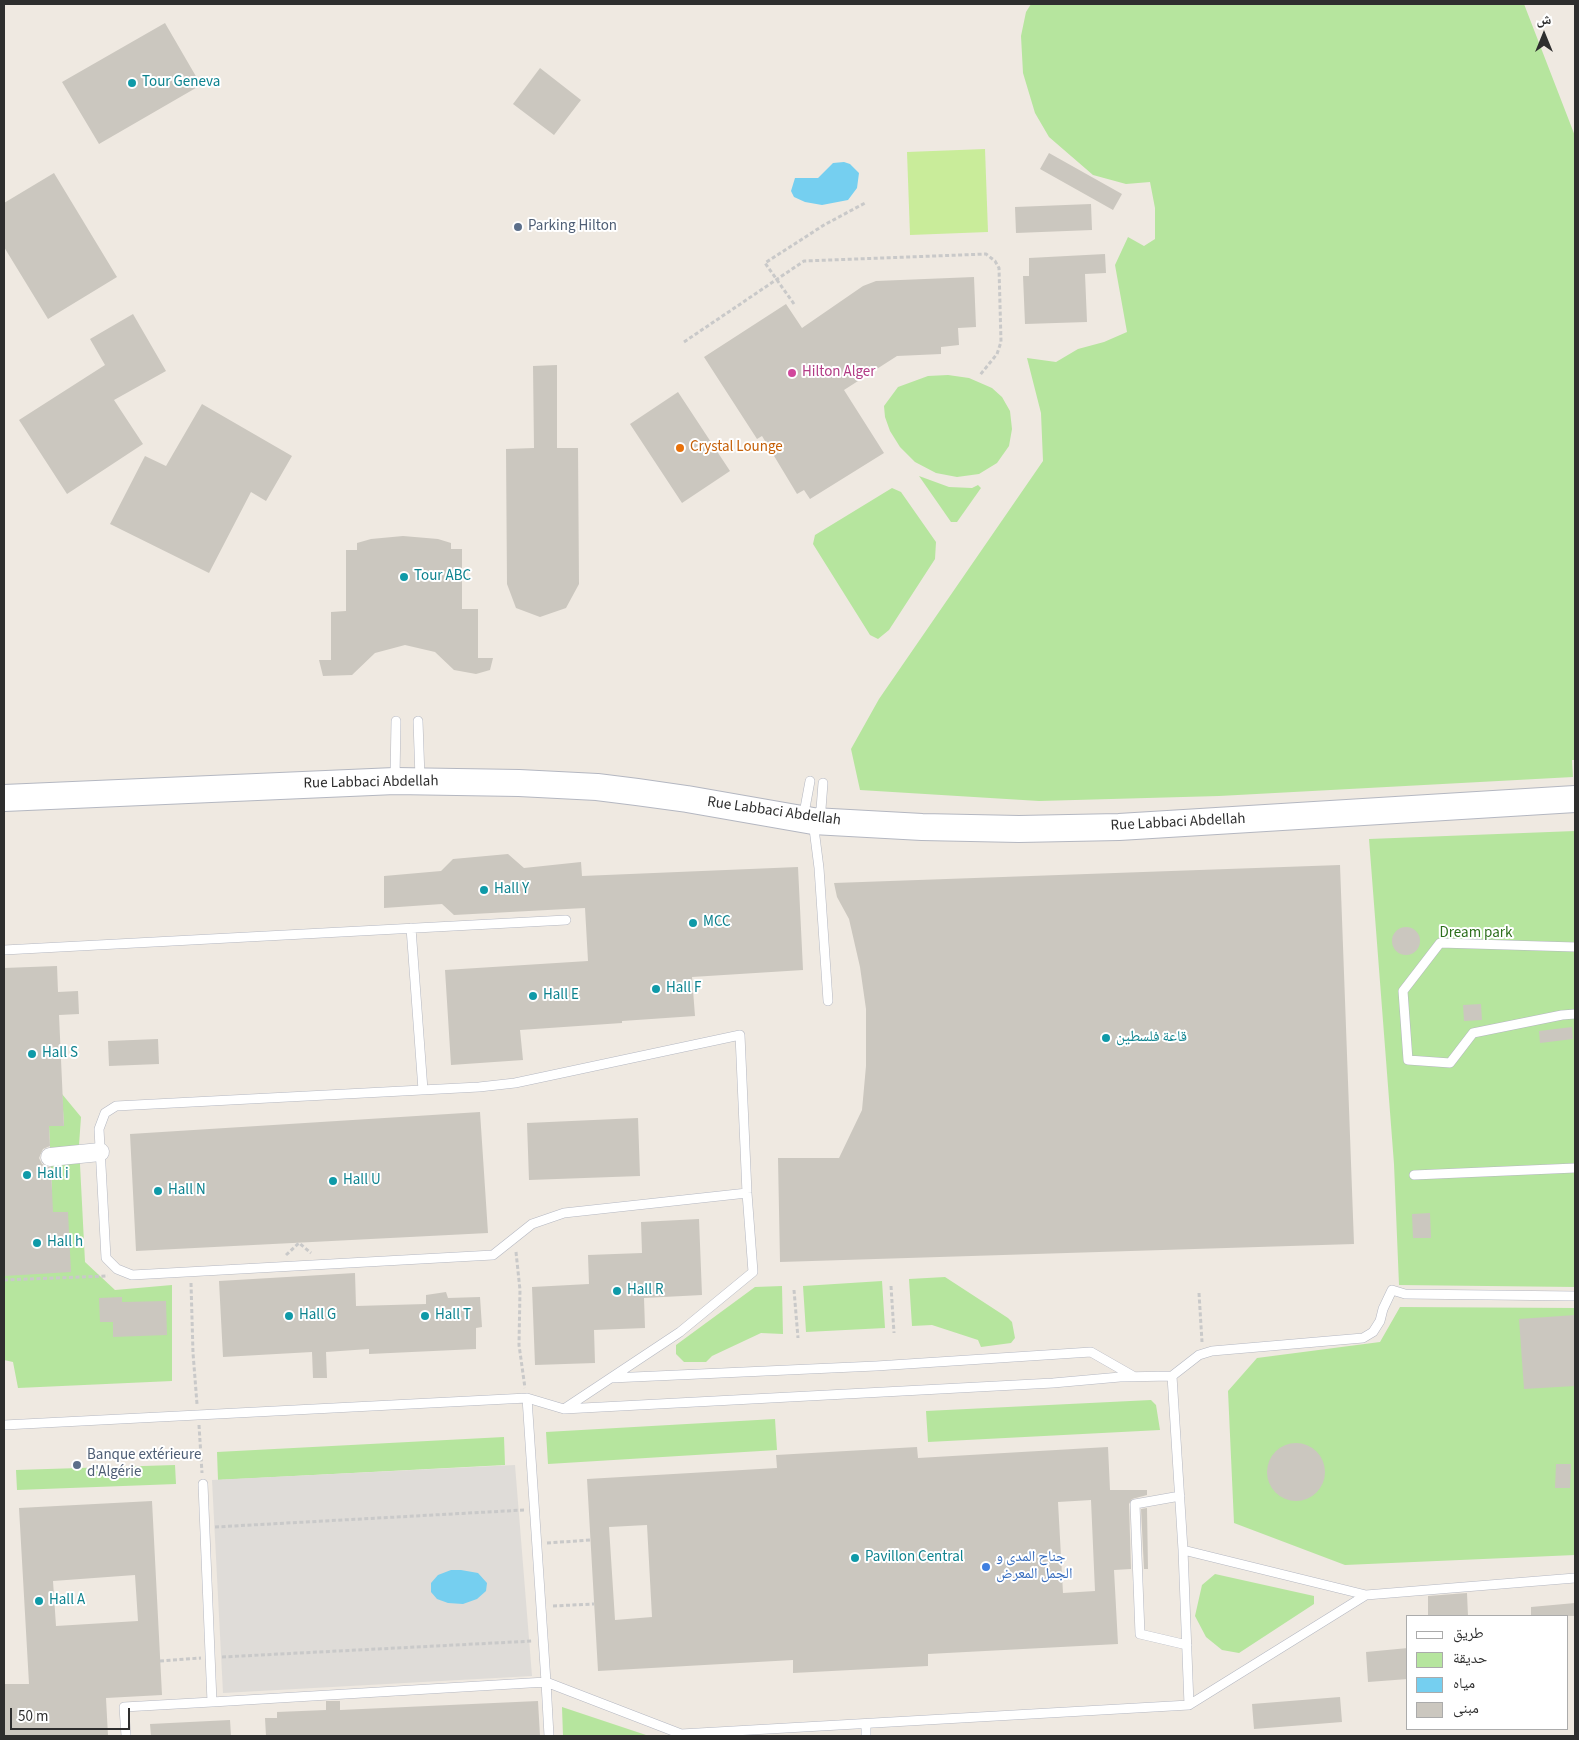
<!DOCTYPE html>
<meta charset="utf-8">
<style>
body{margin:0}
#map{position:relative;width:1579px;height:1740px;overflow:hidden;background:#efe9e1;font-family:"Source Sans 3","Noto Naskh Arabic",sans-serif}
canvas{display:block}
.frame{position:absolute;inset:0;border:5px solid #2e2e2e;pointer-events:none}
.legend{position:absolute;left:1406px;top:1615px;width:162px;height:115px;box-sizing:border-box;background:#fff;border:1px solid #ababab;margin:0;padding:6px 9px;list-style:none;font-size:15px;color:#2e2e2e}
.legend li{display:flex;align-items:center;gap:10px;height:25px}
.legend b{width:25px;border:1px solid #ababab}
.north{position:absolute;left:1519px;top:10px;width:50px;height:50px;-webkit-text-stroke:4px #fff;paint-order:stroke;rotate:0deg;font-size:14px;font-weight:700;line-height:20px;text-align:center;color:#2e2e2e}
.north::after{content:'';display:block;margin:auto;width:18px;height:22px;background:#2e2e2e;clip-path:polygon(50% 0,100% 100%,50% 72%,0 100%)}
.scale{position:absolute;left:10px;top:1708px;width:120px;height:22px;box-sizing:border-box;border:2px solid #2e2e2e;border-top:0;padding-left:6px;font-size:15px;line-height:18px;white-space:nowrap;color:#2e2e2e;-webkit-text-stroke:4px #fff;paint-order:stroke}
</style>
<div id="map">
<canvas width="1579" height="1740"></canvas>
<div class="frame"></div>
<ul class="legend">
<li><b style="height:6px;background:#fff"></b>طريق</li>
<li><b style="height:14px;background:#b6e59e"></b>حديقة</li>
<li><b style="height:14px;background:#75cff0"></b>مياه</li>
<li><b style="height:14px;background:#cbc7bf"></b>مبنى</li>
</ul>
<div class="north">ش</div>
<div class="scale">50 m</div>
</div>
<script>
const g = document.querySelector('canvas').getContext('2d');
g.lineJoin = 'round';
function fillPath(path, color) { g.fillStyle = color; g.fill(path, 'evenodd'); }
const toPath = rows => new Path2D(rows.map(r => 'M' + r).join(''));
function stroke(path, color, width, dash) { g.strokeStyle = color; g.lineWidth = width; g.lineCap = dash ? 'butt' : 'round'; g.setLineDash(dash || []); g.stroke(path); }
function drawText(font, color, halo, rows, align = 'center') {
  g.font = font + ' "Source Sans 3","Noto Naskh Arabic",sans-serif'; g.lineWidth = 4; g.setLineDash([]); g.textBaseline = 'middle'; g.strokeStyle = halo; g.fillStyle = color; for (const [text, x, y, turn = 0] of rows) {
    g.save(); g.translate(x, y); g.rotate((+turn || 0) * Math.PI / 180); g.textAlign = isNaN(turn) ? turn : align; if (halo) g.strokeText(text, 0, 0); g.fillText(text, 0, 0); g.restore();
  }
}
const green = toPath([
 [1031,4,1524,4,1575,136,1575,760,1572,760,1573,777,1219,796,1039,801,860,790,851,749,879,699,1043,461,1041,413,1027,358,1056,362,1078,349,1104,342,1127,332,1115,265,1128,237,1144,246,1155,239,1155,208,1150,182,1126,184,1093,175,1049,137,1035,113,1023,73,1021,36,1026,12],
 [948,375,969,378,992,388,1002,397,1010,411,1012,429,1009,446,997,463,979,474,957,477,936,473,915,462,900,447,890,431,885,417,884,406,898,387,928,376],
 [919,476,949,487,972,488,978,485,981,488,957,522,951,522],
 [892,488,901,492,936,542,935,559,889,630,878,639,870,635,813,544,815,535],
 [1575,831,1575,1287,1399,1285,1394,1164,1369,839],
 [62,1094,81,1117,79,1145,85,1262,115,1290,172,1285,172,1381,18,1388,13,1362,4,1360,4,1194,52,1192,49,1126,64,1126],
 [945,1277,1008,1318,1012,1322,1015,1338,1011,1343,981,1347,978,1340,932,1325,912,1326,909,1279],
 [882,1281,885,1328,806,1332,803,1286],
 [782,1286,783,1334,761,1333,712,1356,706,1362,684,1362,676,1354,676,1345,755,1287],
 [1400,1307,1575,1308,1575,1555,1345,1565,1234,1523,1228,1391,1257,1358,1380,1342],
 [1151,1400,1156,1405,1160,1430,928,1442,926,1411],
 [775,1419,777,1450,548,1464,546,1432],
 [504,1437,505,1465,218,1480,217,1452],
 [175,1465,176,1484,17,1490,16,1470],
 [1215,1574,1314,1596,1314,1604,1239,1653,1222,1650,1206,1637,1195,1616,1202,1585],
 [562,1707,646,1735,642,1736,563,1736]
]);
const pitch = toPath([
 [985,149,988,232,910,235,907,152]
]);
const plaza = toPath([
 [515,1465,532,1676,223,1693,212,1480]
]);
const water = toPath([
 [844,162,850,164,859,173,857,188,848,200,822,205,805,202,794,197,791,191,795,178,818,178,833,163],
 [451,1570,461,1570,478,1573,487,1583,486,1591,477,1599,463,1604,448,1603,437,1599,431,1592,431,1583,438,1575]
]);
const building = toPath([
 [165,23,201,85,99,144,62,82],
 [540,68,581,100,554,135,513,104],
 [1049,153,1122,194,1113,210,1040,169],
 [54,173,117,277,48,319,4,247,4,203],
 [1091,204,1092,230,1016,233,1015,207],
 [1105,254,1106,273,1085,274,1087,322,1025,324,1023,276,1029,276,1029,258],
 [974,277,976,327,958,328,959,345,941,347,941,354,897,356,844,390,884,453,810,499,804,490,797,494,762,436,757,439,704,357,786,304,802,328,863,286,876,281],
 [133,314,166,371,114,400,143,444,67,494,19,420,105,365,90,339],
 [557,365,557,448,578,448,579,584,566,608,540,617,516,608,507,584,506,449,534,448,533,366],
 [678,392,730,471,682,503,630,424],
 [202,404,292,456,266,501,251,492,209,573,110,524,145,456,166,466],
 [403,536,438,539,451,543,451,549,462,549,462,609,478,609,478,658,493,658,490,670,476,674,454,670,435,652,405,645,375,653,352,675,323,676,319,660,331,660,331,612,346,611,346,550,357,550,357,543,371,539],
 [508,854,524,868,581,862,582,876,798,867,803,970,692,977,695,1016,622,1021,622,1023,520,1030,523,1060,451,1065,445,970,588,961,585,908,454,915,442,904,384,908,384,876,441,871,453,859],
 [1340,865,1354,1244,780,1262,778,1158,839,1158,862,1110,866,1066,866,1009,860,967,849,919,837,897,834,883],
 '1392 941a14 14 0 1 1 28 0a14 14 0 1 1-28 0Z',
 [57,966,58,992,78,991,79,1014,59,1015,64,1126,49,1126,50,1146,43,1149,39,1158,42,1164,51,1168,53,1212,68,1212,71,1272,4,1276,4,968],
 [1481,1004,1482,1020,1464,1021,1463,1005],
 [1572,1027,1573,1039,1540,1043,1539,1031],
 [158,1039,159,1064,109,1066,108,1041],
 [480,1112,488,1233,136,1251,130,1134],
 [638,1118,640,1176,529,1180,527,1123],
 [1430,1213,1431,1238,1413,1238,1412,1214],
 [699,1219,702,1295,644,1298,645,1328,594,1330,595,1363,535,1365,532,1287,589,1284,588,1255,642,1253,641,1222],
 [355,1273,356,1306,426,1304,426,1295,446,1292,448,1298,480,1297,482,1327,476,1328,476,1349,369,1354,369,1349,326,1352,327,1378,313,1378,312,1352,223,1357,219,1281],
 [122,1297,122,1302,166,1301,167,1335,113,1337,113,1322,100,1322,99,1298],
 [1575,1315,1575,1386,1524,1389,1519,1319],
 '1267 1472a29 29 0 1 1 58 0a29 29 0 1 1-58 0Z',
 [917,1447,918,1458,1108,1447,1110,1490,1147,1490,1147,1495,1132,1499,1129,1504,1131,1569,1114,1570,1118,1644,928,1654,928,1666,793,1673,793,1660,598,1671,587,1479,777,1468,776,1455],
 [1091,1500,1095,1591,1063,1593,1058,1502],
 [647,1525,652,1617,615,1620,609,1527],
 [1556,1464,1571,1464,1570,1488,1555,1488],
 [152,1501,162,1695,106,1698,108,1736,4,1736,4,1684,29,1684,19,1508],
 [135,1575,138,1621,56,1626,53,1581],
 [1147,1508,1148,1569,1144,1569,1141,1509],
 [1467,1593,1468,1616,1428,1616,1428,1596],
 [1575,1603,1575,1616,1531,1616,1531,1607],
 [1408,1648,1408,1679,1368,1682,1366,1652],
 [1340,1697,1342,1722,1254,1729,1252,1704],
 [326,1701,340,1701,340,1710,538,1701,540,1736,266,1736,265,1718,277,1718,277,1712,326,1710],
 [230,1720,231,1736,151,1736,150,1724]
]);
const path = toPath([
 [794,304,765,263,824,225,865,203],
 [684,342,804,261,986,254,995,261,999,268,1001,342,997,354,980,375],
 [516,1252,520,1290,519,1345,525,1388],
 [286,1255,299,1243,311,1253],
 [4,1280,108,1276],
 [191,1283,193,1353,197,1404],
 [891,1286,894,1333],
 [794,1290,798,1338],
 [1199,1293,1202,1342],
 [199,1425,202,1473],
 [215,1527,524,1510],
 [547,1543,591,1540],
 [553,1606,594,1604],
 [222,1657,533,1641],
 [160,1661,201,1658]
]);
const lane = toPath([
 [418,721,420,778],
 [395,778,396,721],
 [810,781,805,808,807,813,813,821,819,868,828,1001],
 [816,817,821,809,823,783],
 [411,928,423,1090],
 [1575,947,1440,943,1403,991,1408,1060,1450,1063,1473,1033,1562,1015,1575,1014],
 [4,950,566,920],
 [1414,1175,1575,1168],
 [1172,1376,1199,1355,1212,1351,1363,1338,1373,1332,1380,1321,1383,1309,1392,1290,1405,1294,1575,1296],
 [611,1378,876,1366,1091,1352,1133,1376],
 [527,1398,546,1682,681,1734,1189,1705,1366,1595],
 [564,1409,680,1332,753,1272,747,1193,740,1035,515,1083,479,1087,116,1106,105,1113,99,1129,106,1258,117,1269,132,1275,493,1255,532,1224,564,1213,747,1193],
 [4,1425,527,1398,564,1409,1053,1383,1120,1377,1172,1376,1183,1550,1366,1595,1575,1578],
 [203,1484,212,1702,546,1682,549,1736],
 [1180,1496,1135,1504,1140,1634,1187,1645],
 [1183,1550,1189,1705],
 [866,1724,866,1736],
 [126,1736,124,1707,212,1702]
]);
const street = toPath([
 [50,1157,100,1152]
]);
const secondary = toPath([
 [4,798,395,781,519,783,597,787,637,792,687,799,813,821,922,827,1019,829,1119,827,1575,799]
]);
const markers = [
 [132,83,5,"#0f9aa8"],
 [518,227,5,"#5c6f8a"],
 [792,373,5,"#d1479c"],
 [680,448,5,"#e8710a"],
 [404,577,5,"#0f9aa8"],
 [484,890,5,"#0f9aa8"],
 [693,923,5,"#0f9aa8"],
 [656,989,5,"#0f9aa8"],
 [533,996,5,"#0f9aa8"],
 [1106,1038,5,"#0f9aa8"],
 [32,1054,5,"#0f9aa8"],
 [27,1175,5,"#0f9aa8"],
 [333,1181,5,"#0f9aa8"],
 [158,1191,5,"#0f9aa8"],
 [37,1243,5,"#0f9aa8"],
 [617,1291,5,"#0f9aa8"],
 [289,1316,5,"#0f9aa8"],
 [425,1316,5,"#0f9aa8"],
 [77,1465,5,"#5c6f8a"],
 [855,1558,5,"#0f9aa8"],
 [986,1567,5,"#3f7fe0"],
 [39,1601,5,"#0f9aa8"]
];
const cultureNames = [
 ["Tour Geneva",142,83],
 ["Tour ABC",414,577],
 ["Hall Y",494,890],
 ["MCC",703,923],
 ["Hall F",666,989],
 ["Hall E",543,996],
 ["قاعة فلسطين",1116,1038],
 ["Hall S",42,1054],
 ["Hall i",37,1175],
 ["Hall U",343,1181],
 ["Hall N",168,1191],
 ["Hall h",47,1243],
 ["Hall R",627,1291],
 ["Hall G",299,1316],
 ["Hall T",435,1316],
 ["Pavillon Central",865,1558],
 ["Hall A",49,1601]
];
const serviceNames = [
 ["Parking Hilton",528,227],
 ["Banque extérieure",87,1456],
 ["d'Algérie",87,1473]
];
const hotelNames = [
 ["Hilton Alger",802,373]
];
const foodNames = [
 ["Crystal Lounge",690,448]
];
const streetNames = [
 ["Rue Labbaci Abdellah",371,783,-1],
 ["Rue Labbaci Abdellah",774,812,8],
 ["Rue Labbaci Abdellah",1178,823,-3]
];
const parkNames = [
 ["Dream park",1476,934]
];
const shopNames = [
 ["جناح المدى و",996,1558],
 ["الجمل المعرض",996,1575]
];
fillPath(green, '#b6e59e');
fillPath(pitch, '#c9ec9a');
fillPath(plaza, '#dfdcd8');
fillPath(water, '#75cff0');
fillPath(building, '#cbc7bf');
stroke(lane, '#b4b7c1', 10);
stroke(street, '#b4b7c1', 19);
stroke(secondary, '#b4b7c1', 28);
stroke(path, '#c9c9c9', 3, [4, 2.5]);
stroke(lane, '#fff', 9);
stroke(street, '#fff', 18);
stroke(secondary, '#fff', 26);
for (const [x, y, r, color] of markers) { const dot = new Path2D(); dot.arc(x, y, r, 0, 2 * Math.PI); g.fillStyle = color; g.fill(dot); stroke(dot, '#fff', 2); }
drawText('15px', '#0d838f', '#fff', cultureNames, 'left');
drawText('15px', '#4e5e75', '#fff', serviceNames, 'left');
drawText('15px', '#b23c85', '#fff', hotelNames, 'left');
drawText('15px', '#c56008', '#fff', foodNames, 'left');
drawText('15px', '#2e2e2e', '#fff', streetNames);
drawText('15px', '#2c6e1b', '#fff', parkNames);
drawText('15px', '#366cbe', '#fff', shopNames, 'left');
</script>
